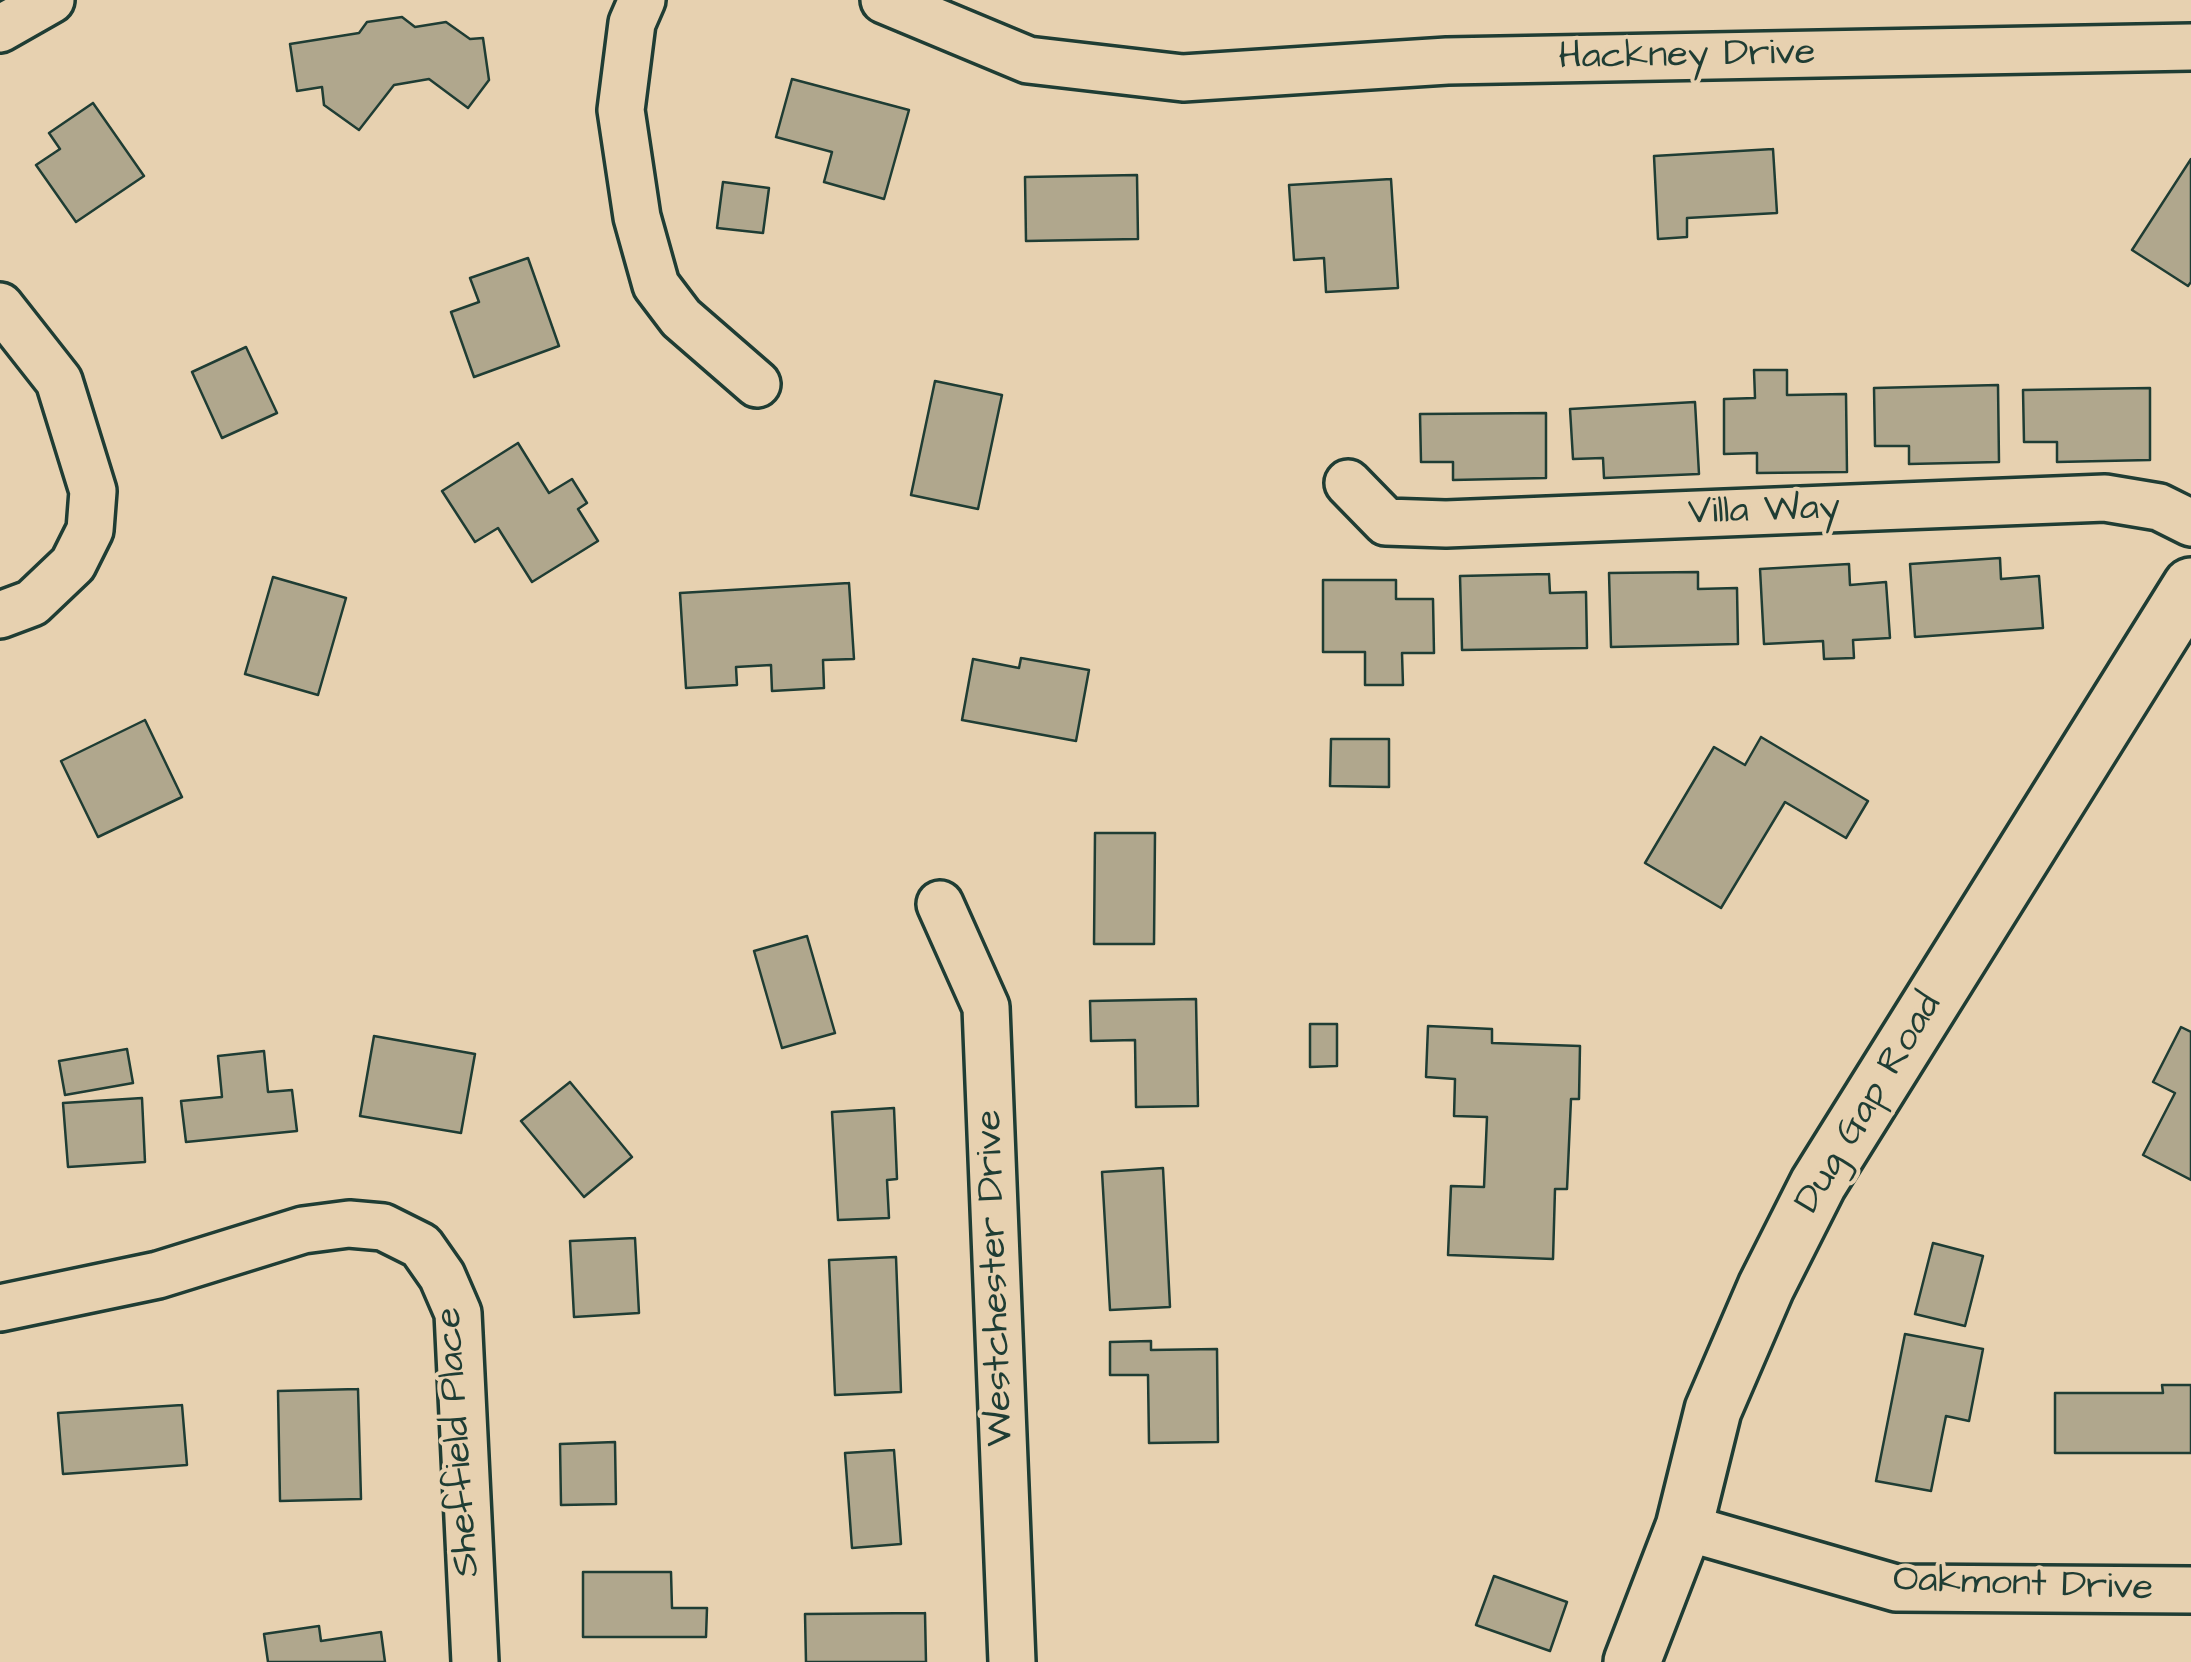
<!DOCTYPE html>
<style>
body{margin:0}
canvas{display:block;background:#e7d1b0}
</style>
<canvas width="2191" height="1662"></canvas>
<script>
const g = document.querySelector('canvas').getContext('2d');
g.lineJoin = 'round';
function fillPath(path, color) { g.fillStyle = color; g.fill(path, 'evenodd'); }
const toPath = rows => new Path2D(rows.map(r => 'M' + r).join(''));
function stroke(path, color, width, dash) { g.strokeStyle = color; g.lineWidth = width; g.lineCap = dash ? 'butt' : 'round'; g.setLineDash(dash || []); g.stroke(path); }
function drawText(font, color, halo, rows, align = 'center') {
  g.font = font + ' "Architects Daughter",sans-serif'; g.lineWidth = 8; g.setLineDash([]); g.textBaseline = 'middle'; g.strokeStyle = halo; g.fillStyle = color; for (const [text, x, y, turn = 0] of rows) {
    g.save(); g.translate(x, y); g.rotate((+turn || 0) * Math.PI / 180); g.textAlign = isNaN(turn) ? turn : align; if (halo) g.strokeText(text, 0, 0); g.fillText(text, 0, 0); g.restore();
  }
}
const building = toPath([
 [402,17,415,27,446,22,470,39,483,38,489,80,468,108,429,79,394,85,359,130,324,105,322,87,297,91,290,44,359,33,367,22,402,17],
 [792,79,909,110,884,199,824,182,832,152,776,137,792,79],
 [93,103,144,176,76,222,36,165,60,149,49,133,93,103],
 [1773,149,1777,213,1687,218,1687,237,1658,239,1654,156,1773,149],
 [2191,159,2191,282,2188,286,2132,250,2191,159],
 [1137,175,1138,239,1026,241,1025,177,1137,175],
 [1391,179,1398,288,1326,292,1324,258,1294,260,1289,185,1391,179],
 [723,182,769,188,763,233,717,228,723,182],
 [528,258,559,346,474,377,451,312,479,302,470,278,528,258],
 [246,347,277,413,222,438,192,372,246,347],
 [1754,370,1787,370,1787,395,1846,394,1847,472,1757,473,1757,453,1724,454,1724,399,1755,398,1754,370],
 [935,381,1002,395,978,509,911,495,935,381],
 [1998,385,1999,462,1909,464,1909,446,1875,446,1874,388,1998,385],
 [2150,388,2150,460,2057,462,2057,442,2024,442,2023,390,2150,388],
 [1695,402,1699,474,1604,478,1603,458,1573,459,1570,409,1695,402],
 [1546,413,1546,478,1453,480,1453,462,1421,462,1420,414,1546,413],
 [518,443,549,493,572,479,587,503,578,509,598,541,532,582,498,528,475,542,442,491,518,443],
 [2000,558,2001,579,2039,576,2043,628,1915,637,1910,564,2000,558],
 [1849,564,1850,585,1886,582,1890,638,1853,640,1854,658,1824,659,1823,641,1764,644,1760,569,1849,564],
 [1698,572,1698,589,1737,588,1738,644,1611,647,1609,573,1698,572],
 [1549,574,1550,593,1586,592,1587,648,1462,650,1460,576,1549,574],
 [273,577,346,598,318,695,245,674,273,577],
 [1323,580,1396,580,1396,599,1433,599,1434,653,1402,653,1403,685,1365,685,1365,652,1323,652,1323,580],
 [849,583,854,659,823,660,824,688,772,691,771,665,736,667,737,685,686,688,680,593,849,583],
 [1021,658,1089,670,1076,741,962,720,973,659,1019,668,1021,658],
 [145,720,182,797,98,837,61,761,145,720],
 [1761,737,1868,801,1846,838,1785,802,1721,908,1645,863,1714,747,1745,765,1761,737],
 [1331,739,1389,739,1389,787,1330,786,1331,739],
 [1095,833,1155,833,1154,944,1094,944,1095,833],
 [807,936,835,1033,782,1048,754,951,807,936],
 [1196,999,1198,1106,1136,1107,1135,1040,1091,1041,1090,1001,1196,999],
 [1310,1024,1337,1024,1337,1066,1310,1067,1310,1024],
 [1428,1026,1492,1029,1492,1043,1580,1046,1579,1099,1571,1099,1567,1189,1555,1189,1553,1259,1448,1255,1451,1186,1484,1187,1487,1117,1454,1116,1455,1079,1426,1077,1428,1026],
 [2181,1027,2191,1032,2191,1180,2143,1155,2175,1093,2153,1082,2181,1027],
 [374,1036,475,1054,461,1133,360,1116,374,1036],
 [127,1049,133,1083,65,1095,59,1061,127,1049],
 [264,1051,268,1092,292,1090,297,1131,186,1142,181,1101,222,1097,218,1056,264,1051],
 [570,1082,632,1157,584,1197,521,1121,570,1082],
 [142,1098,145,1162,68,1167,63,1103,142,1098],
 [894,1108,897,1179,887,1180,889,1218,838,1220,832,1112,894,1108],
 [1163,1168,1170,1307,1110,1310,1102,1172,1163,1168],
 [635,1238,639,1313,574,1317,570,1241,635,1238],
 [1933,1243,1983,1256,1965,1326,1915,1314,1933,1243],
 [896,1257,901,1392,835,1395,829,1260,896,1257],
 [1905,1334,1983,1349,1969,1421,1946,1416,1931,1491,1876,1481,1905,1334],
 [1151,1341,1151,1350,1217,1349,1218,1442,1149,1443,1148,1375,1110,1375,1110,1342,1151,1341],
 [2162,1385,2191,1385,2191,1453,2055,1453,2055,1393,2163,1393,2162,1385],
 [358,1389,361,1499,280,1501,278,1391,358,1389],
 [182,1405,187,1465,63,1474,58,1413,182,1405],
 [615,1442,616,1504,561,1505,560,1444,615,1442],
 [894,1450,901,1544,852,1548,845,1453,894,1450],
 [583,1572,671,1572,672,1608,707,1608,706,1637,583,1637,583,1572],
 [1494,1576,1567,1602,1550,1651,1476,1625,1494,1576],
 [925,1613,926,1662,806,1662,805,1614,925,1613],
 [319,1626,321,1641,381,1632,385,1662,268,1662,264,1634,319,1626]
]);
const street = toPath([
 [642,0,632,23,621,110,637,217,656,285,681,318,757,384],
 [884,0,1028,60,1183,78,1447,61,2191,47],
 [0,29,51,0],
 [0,306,59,381,93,491,90,530,73,564,32,603,0,615],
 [1348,483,1386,522,1446,524,2105,498,2159,507,2191,523],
 [940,904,986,1007,1012,1662],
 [0,1308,158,1275,303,1230,349,1224,383,1227,421,1246,442,1276,458,1313,475,1662],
 [1684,1527,1896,1588,2191,1590]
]);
const secondary = toPath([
 [1632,1662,1684,1527,1713,1410,1766,1287,1818,1184,2191,586]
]);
const streetNames = [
 ["Hackney Drive",1687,57,-1],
 ["Villa Way",1764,512,-2],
 ["Dug Gap Road",1870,1104,-59],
 ["Westchester Drive",997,1278,-92],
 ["Sheffield Place",460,1442,-94],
 ["Oakmont Drive",2023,1586,2]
];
fillPath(building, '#b0a78d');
stroke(building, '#1f3d34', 2.5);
stroke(street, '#1f3d34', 52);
stroke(secondary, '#1f3d34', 62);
stroke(street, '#e7d1b0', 45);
stroke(secondary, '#e7d1b0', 55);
drawText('38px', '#1f3d34', '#e7d1b0', streetNames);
</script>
